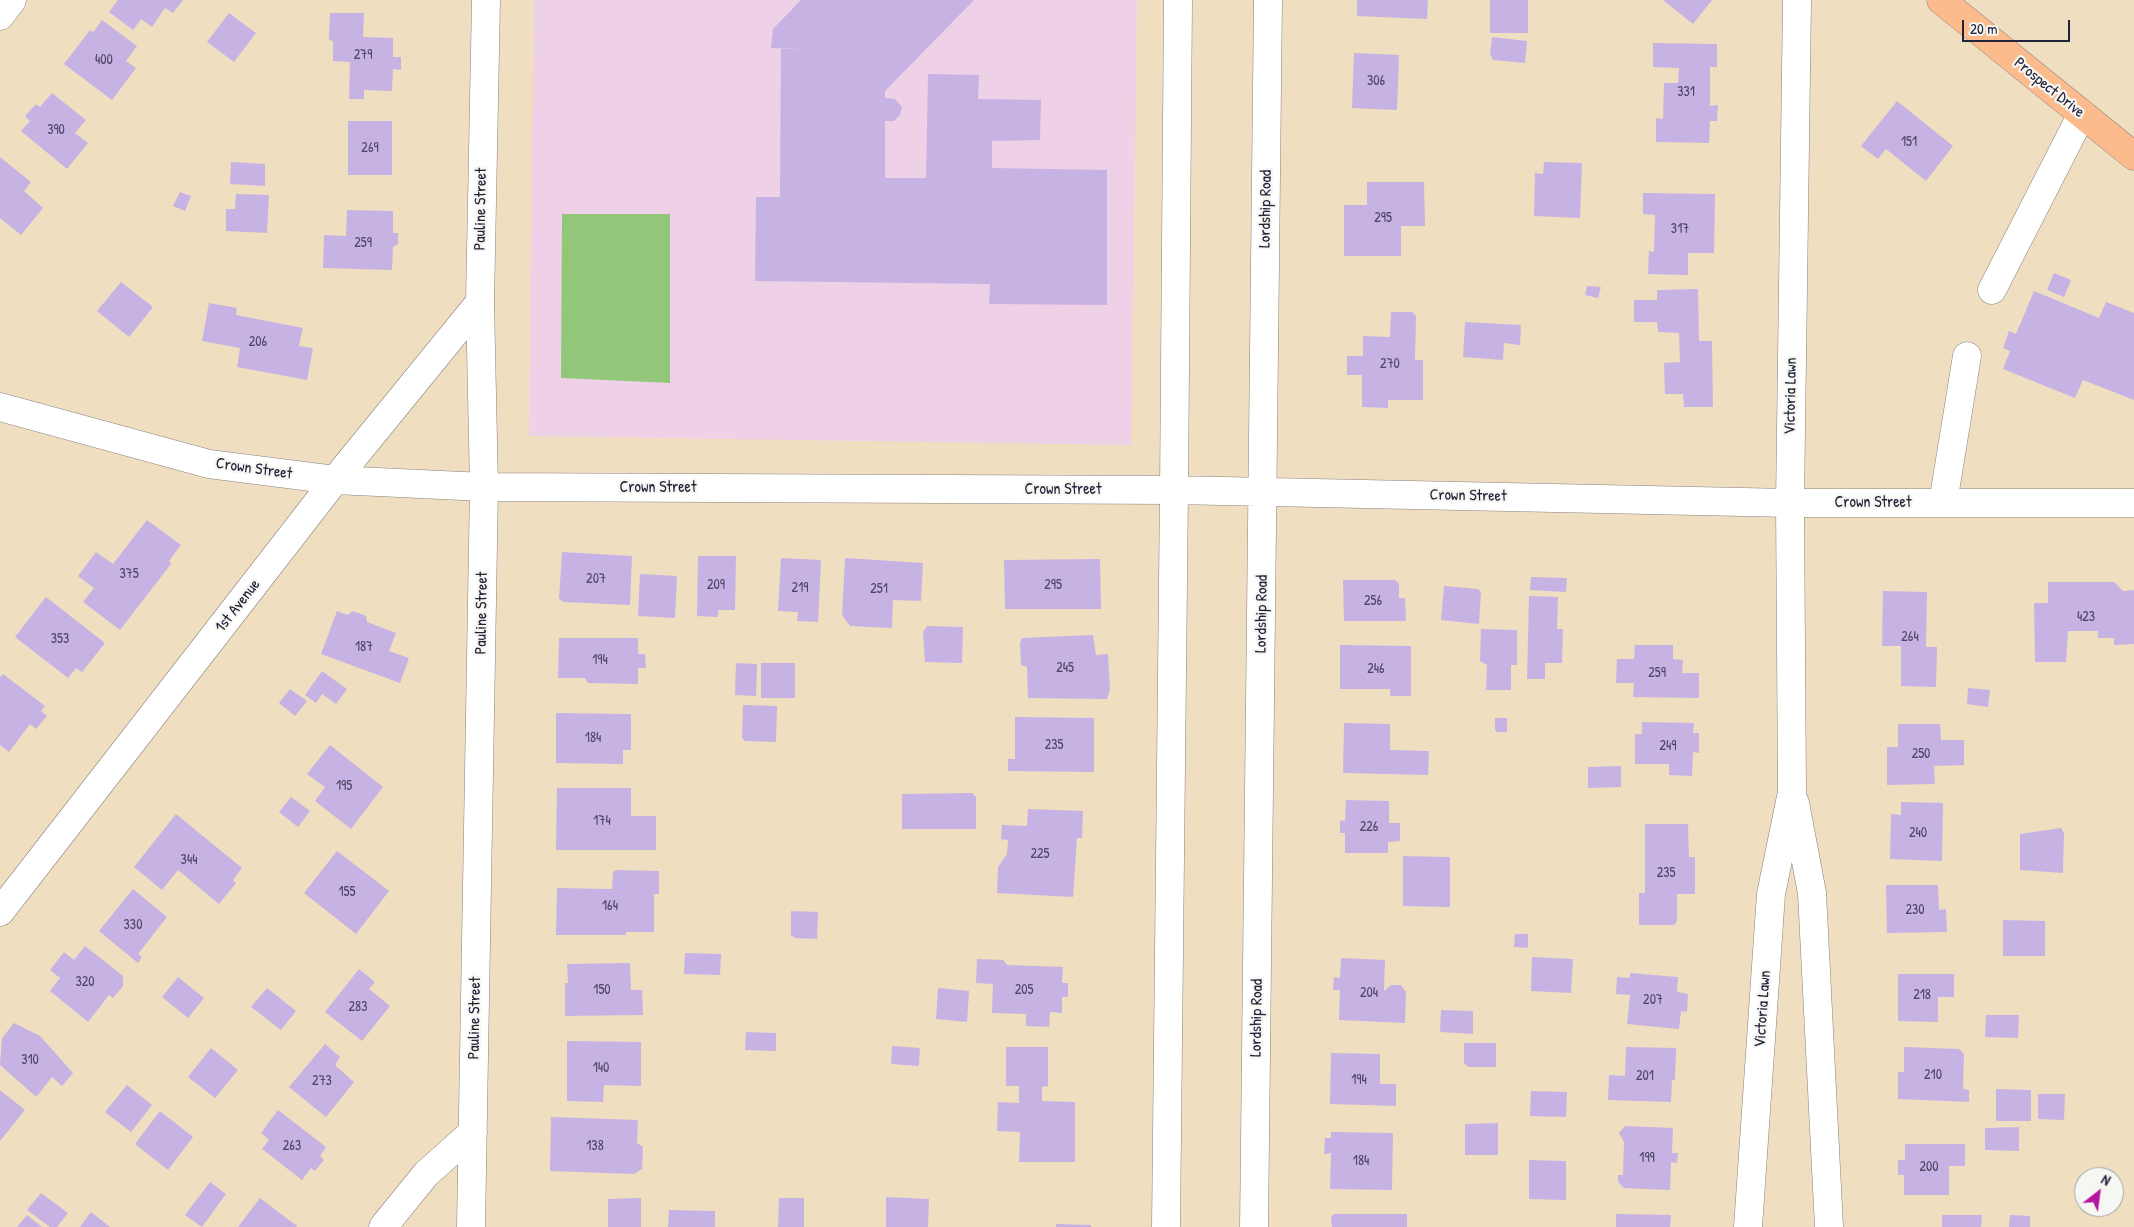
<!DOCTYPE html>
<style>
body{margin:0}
#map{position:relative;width:2134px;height:1227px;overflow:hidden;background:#f0dec0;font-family:"Patrick Hand",sans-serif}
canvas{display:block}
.north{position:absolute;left:2074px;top:1167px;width:50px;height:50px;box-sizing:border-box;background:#f6f6f2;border:1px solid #a1a1a9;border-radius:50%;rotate:30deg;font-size:14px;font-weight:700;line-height:20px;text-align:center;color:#22223b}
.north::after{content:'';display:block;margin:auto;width:18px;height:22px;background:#b5179e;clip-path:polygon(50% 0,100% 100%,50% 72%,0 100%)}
.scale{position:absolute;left:1962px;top:20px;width:108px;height:22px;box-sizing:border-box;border:2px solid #22223b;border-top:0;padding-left:6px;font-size:15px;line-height:18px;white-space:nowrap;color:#22223b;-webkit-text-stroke:4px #f6f6f2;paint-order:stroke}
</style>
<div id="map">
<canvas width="2134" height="1227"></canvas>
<div class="north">N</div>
<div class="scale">20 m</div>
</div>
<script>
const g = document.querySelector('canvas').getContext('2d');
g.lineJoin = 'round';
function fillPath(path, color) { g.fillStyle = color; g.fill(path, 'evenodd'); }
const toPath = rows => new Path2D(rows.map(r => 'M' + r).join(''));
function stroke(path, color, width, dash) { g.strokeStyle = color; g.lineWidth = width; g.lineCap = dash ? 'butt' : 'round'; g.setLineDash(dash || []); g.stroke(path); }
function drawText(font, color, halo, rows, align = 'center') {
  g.font = font + ' "Patrick Hand",sans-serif'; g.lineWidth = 4.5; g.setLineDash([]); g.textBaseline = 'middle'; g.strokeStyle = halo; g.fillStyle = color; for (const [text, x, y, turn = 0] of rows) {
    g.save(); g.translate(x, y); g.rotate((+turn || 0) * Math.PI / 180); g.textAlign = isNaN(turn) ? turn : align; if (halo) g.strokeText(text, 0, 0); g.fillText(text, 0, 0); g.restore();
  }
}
const built = toPath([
 [534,0,1137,0,1131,445,529,436]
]);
const green = toPath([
 [562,214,670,214,670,383,561,378]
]);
const building = toPath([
 [118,0,183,0,173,13,165,8,152,27,141,19,133,30,109,12],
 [801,0,974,0,885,91,885,98,895,99,902,107,900,115,894,121,885,121,885,178,926,178,928,74,979,75,978,99,1041,100,1040,140,992,141,992,168,1107,170,1107,305,989,304,990,284,755,281,756,197,780,197,781,49,802,49,771,48,773,29],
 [1357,0,1428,0,1427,19,1357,16],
 [1490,0,1528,0,1528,33,1490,33],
 [1663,0,1712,0,1693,24],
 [229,13,256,33,234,62,207,42],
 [330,13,364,13,363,37,393,38,393,57,401,57,401,70,393,69,392,91,364,90,364,99,349,99,350,62,333,61,333,41,329,40],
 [102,20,137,46,126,61,136,68,112,100,64,64,90,30,93,32],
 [1492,37,1527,41,1525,63,1493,60,1490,54],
 [1653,43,1717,44,1717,67,1710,67,1710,106,1718,105,1717,121,1710,121,1709,143,1656,142,1656,118,1663,119,1664,83,1678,83,1679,68,1653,67],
 [1354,53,1399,55,1397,110,1352,108],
 [52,93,86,120,75,133,88,143,67,169,21,131,30,121,25,116,36,104,40,107],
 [1897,101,1953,146,1926,181,1886,149,1878,159,1861,146],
 [348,121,392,121,392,175,348,175],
 [0,157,31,182,24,191,43,208,21,235,0,218],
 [231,162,265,164,265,186,230,184],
 [1544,162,1582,163,1580,218,1534,216,1535,173,1543,174],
 [1367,182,1424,182,1425,226,1401,226,1401,256,1344,256,1344,205,1367,205],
 [180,192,191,196,185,211,173,206],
 [1643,193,1715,194,1714,253,1688,253,1688,275,1648,274,1649,251,1654,252,1655,215,1643,214],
 [236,194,269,195,267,233,226,231,226,209,235,209],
 [347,210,393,211,393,233,398,233,398,244,393,247,392,270,323,268,324,235,346,236],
 [2054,273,2071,280,2064,297,2047,290],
 [121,282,153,307,129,337,97,311],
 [1587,286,1601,287,1598,298,1585,295],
 [1698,289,1699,341,1712,341,1713,407,1684,407,1683,394,1665,394,1664,363,1680,362,1679,333,1658,332,1657,322,1634,322,1634,300,1657,300,1657,290],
 [2034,291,2099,318,2106,302,2134,313,2134,400,2083,380,2075,398,2003,369,2010,351,2003,348,2009,331,2016,334],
 [209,303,237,308,236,315,303,328,299,346,313,348,307,380,237,367,240,348,202,341],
 [1391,312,1412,312,1416,316,1415,360,1423,360,1423,400,1388,400,1388,408,1362,407,1362,375,1347,375,1347,356,1363,356,1363,336,1390,337],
 [1465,322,1521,325,1520,345,1504,343,1503,360,1463,357],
 [147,520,181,545,169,561,171,564,120,630,83,602,94,588,78,576,96,552,113,564],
 [562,552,632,556,630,605,563,602,559,598],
 [698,556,736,556,735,610,718,610,718,617,697,616],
 [781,558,821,560,818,622,797,621,798,612,778,611],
 [845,558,923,563,921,601,893,600,892,628,850,626,842,615],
 [1100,559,1101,609,1005,609,1004,560],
 [640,574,677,576,675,618,638,616],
 [1531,577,1567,578,1566,592,1530,590],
 [1343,580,1395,580,1399,584,1399,598,1405,598,1406,621,1344,621],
 [2048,582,2114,582,2123,591,2134,590,2134,644,2114,645,2114,638,2098,638,2098,631,2068,631,2066,662,2035,662,2034,603,2048,603],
 [1444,586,1478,589,1481,592,1479,624,1441,620],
 [1883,591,1927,592,1926,647,1937,647,1936,687,1901,686,1901,646,1882,646],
 [1529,596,1558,597,1557,629,1563,629,1562,663,1545,663,1545,679,1527,679],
 [46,597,105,643,82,672,76,668,68,678,15,637],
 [337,611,347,615,353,611,366,616,367,622,396,633,389,651,409,658,400,683,321,654],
 [927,626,963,627,962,663,925,662,923,632],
 [1481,629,1517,630,1517,665,1511,665,1511,690,1486,690,1487,665,1480,661],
 [1093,635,1096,655,1108,654,1110,689,1107,699,1028,698,1027,667,1021,665,1020,644,1022,638],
 [559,638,638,638,638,654,645,654,646,668,638,668,638,684,588,683,585,678,558,678],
 [1340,645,1411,646,1411,696,1390,696,1390,689,1340,689],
 [1635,645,1673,645,1673,659,1683,660,1682,673,1699,673,1699,698,1633,697,1634,683,1616,683,1617,659,1634,659],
 [736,663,757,664,756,696,735,695],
 [761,663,795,663,795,698,761,698],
 [322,671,347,689,336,704,322,694,316,703,305,695],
 [3,674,45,706,41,711,47,716,36,729,30,724,9,752,0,745,0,677],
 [1968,688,1990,690,1988,707,1967,704],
 [290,689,307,701,295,716,279,703],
 [743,705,777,706,776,742,745,741,742,738],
 [556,713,631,714,631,750,623,750,623,764,556,763],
 [1015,717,1094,718,1094,772,1008,771,1008,759,1015,759],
 [1495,718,1507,718,1507,732,1497,732,1495,730],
 [1642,722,1694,723,1693,733,1699,733,1699,753,1693,752,1692,776,1669,775,1669,764,1635,764,1635,734,1642,734],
 [1344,723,1390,724,1390,750,1429,751,1428,775,1343,773],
 [1898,724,1940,724,1941,740,1964,740,1964,765,1934,766,1935,784,1887,785,1887,747,1898,747],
 [330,745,383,787,351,829,315,801,325,787,307,774],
 [1621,766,1621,787,1588,788,1588,767],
 [557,788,631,788,631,816,656,816,656,850,556,850],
 [972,793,976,797,976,829,902,829,902,794],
 [291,797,310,811,298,827,279,812],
 [1346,800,1389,801,1389,823,1400,823,1400,841,1388,842,1388,853,1345,853,1345,833,1340,833,1340,820,1345,821],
 [1901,802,1943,803,1942,861,1890,859,1891,814,1901,815],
 [1028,809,1083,811,1082,838,1077,838,1073,897,997,893,998,867,1007,854,1008,840,1001,839,1002,825,1027,826],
 [176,814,242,868,233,880,236,883,219,904,178,870,162,890,134,867],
 [1645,824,1688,824,1689,857,1695,857,1695,894,1677,894,1677,921,1674,925,1639,925,1639,893,1645,893],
 [2061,828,2064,833,2063,873,2020,870,2020,834],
 [337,851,389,891,356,934,304,893],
 [1403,856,1450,857,1450,907,1403,906],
 [616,870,659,871,659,894,654,894,654,932,626,932,626,935,556,935,557,888,612,889,613,872],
 [1886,885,1938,885,1939,910,1946,909,1947,932,1887,933],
 [133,889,167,917,138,954,142,957,138,963,99,931],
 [791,911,818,912,817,939,795,938,791,935],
 [2003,920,2045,921,2045,956,2003,956],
 [1515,934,1528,934,1528,948,1514,947],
 [85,946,123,976,123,986,113,998,109,995,88,1022,50,991,60,978,50,970,64,952,74,960],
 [685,953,721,954,720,975,684,974],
 [1532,957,1573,959,1571,993,1531,991],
 [1341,958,1385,960,1384,991,1391,985,1401,985,1406,992,1405,1023,1339,1020,1340,990,1333,990,1334,977,1340,978],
 [977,959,1003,960,1007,965,1063,967,1062,983,1068,983,1068,997,1062,997,1062,1013,1050,1012,1049,1027,1026,1026,1026,1014,992,1013,993,984,976,983],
 [630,963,631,990,642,990,643,1015,565,1016,565,983,568,983,567,964],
 [359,969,375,982,369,989,390,1006,362,1041,325,1012],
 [1630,973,1678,977,1677,992,1688,994,1687,1012,1681,1011,1679,1029,1627,1024,1630,995,1616,994,1617,977,1630,978],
 [1898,974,1954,974,1954,997,1938,997,1938,1022,1898,1021],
 [178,977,204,998,188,1018,162,997],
 [267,988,296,1011,281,1030,251,1007],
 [938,988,969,991,967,1022,936,1019],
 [1441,1010,1473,1011,1473,1034,1440,1032],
 [1986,1015,2019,1015,2018,1038,1985,1037],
 [14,1023,40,1036,73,1073,62,1086,52,1077,37,1096,34,1095,0,1065,2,1038],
 [746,1032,776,1033,776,1051,745,1050],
 [567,1041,641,1042,641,1086,604,1085,603,1102,567,1101],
 [1464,1043,1496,1043,1496,1067,1468,1067,1464,1063],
 [325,1044,340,1057,336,1063,336,1066,354,1082,326,1117,289,1087],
 [892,1046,920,1048,919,1066,891,1064],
 [1006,1047,1048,1047,1048,1086,1042,1087,1042,1101,1075,1102,1075,1162,1019,1162,1020,1132,997,1131,998,1102,1019,1103,1019,1086,1006,1086],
 [1626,1047,1676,1048,1675,1080,1672,1080,1671,1102,1608,1100,1609,1075,1625,1076],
 [1904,1047,1959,1049,1964,1054,1963,1089,1969,1090,1969,1102,1898,1099,1898,1072,1904,1072],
 [211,1048,238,1070,215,1098,188,1077],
 [1331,1053,1380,1054,1380,1084,1396,1084,1396,1106,1330,1104],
 [127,1085,152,1105,131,1132,105,1112],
 [1996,1089,2031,1090,2031,1121,1996,1121],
 [0,1090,25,1110,0,1141],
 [1531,1091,1567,1092,1566,1117,1530,1116],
 [2038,1094,2065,1094,2064,1120,2038,1119],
 [278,1110,326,1147,320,1156,324,1160,315,1171,311,1168,302,1180,262,1149,269,1140,261,1133],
 [160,1111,193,1137,168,1170,135,1144],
 [551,1117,638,1120,637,1143,643,1147,642,1169,634,1174,550,1171],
 [1498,1123,1498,1155,1465,1155,1465,1124],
 [1625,1126,1673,1128,1672,1153,1678,1153,1677,1163,1671,1162,1670,1190,1624,1188,1618,1182,1618,1175,1623,1175,1624,1142,1619,1133],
 [2019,1127,2019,1151,1985,1150,1985,1128],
 [1331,1132,1393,1133,1392,1190,1330,1189,1331,1153,1324,1154,1325,1138,1331,1138],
 [1905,1144,1965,1144,1965,1166,1949,1166,1949,1195,1904,1195,1904,1175,1898,1175,1898,1160,1905,1160],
 [1529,1160,1566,1161,1566,1200,1529,1199],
 [210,1182,226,1194,202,1227,185,1215],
 [41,1193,68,1213,57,1227,50,1227,27,1210],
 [886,1197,929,1199,928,1227,886,1227],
 [260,1198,297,1226,296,1227,238,1227],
 [641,1198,641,1227,608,1227,608,1199],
 [779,1198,804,1198,804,1227,778,1227],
 [669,1210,715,1211,715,1227,668,1227],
 [91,1212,110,1227,80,1227],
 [1334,1214,1407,1214,1407,1227,1332,1227,1331,1217],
 [1616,1214,1671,1215,1670,1227,1616,1227],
 [27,1215,42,1227,17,1227],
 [1942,1215,1982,1215,1981,1227,1942,1227],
 [2010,1215,2030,1216,2030,1227,2009,1227],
 [1056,1224,1091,1225,1091,1227,1056,1227]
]);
const minor = toPath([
 [0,16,12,0],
 [1992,290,2082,114],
 [0,407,209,464,335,480,484,487,1174,490,1790,503,2134,503],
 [1943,503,1967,356],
 [1795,803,1812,893,1829,1227],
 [0,912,335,480,480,302],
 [383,1227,426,1174,473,1132],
 [471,1227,484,487,480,302,486,0],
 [1166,1227,1174,490,1178,0],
 [1254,1227,1268,0],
 [1748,1227,1771,894,1792,792,1790,503,1797,0]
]);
const major = toPath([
 [1941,0,2134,156]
]);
const numberNames = [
 ["279",363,55],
 ["400",104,60],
 ["306",1376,81],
 ["331",1686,92],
 ["390",56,130],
 ["151",1909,142],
 ["269",370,148],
 ["295",1383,218],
 ["317",1680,229],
 ["259",363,243],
 ["206",258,342],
 ["270",1390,364],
 ["375",129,574],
 ["207",596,579],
 ["209",716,585],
 ["295",1053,585],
 ["219",800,588],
 ["251",879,589],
 ["256",1373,601],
 ["423",2086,617],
 ["264",1910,637],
 ["353",60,639],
 ["187",364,647],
 ["194",600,660],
 ["245",1065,668],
 ["246",1376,669],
 ["259",1657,673],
 ["184",593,738],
 ["235",1054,745],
 ["249",1668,746],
 ["250",1921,754],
 ["195",344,786],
 ["174",602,821],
 ["226",1369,827],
 ["240",1918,833],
 ["225",1040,854],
 ["344",189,860],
 ["235",1666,873],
 ["155",347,892],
 ["164",610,906],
 ["230",1915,910],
 ["330",133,925],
 ["320",85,982],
 ["150",602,990],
 ["205",1024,990],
 ["204",1369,993],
 ["218",1922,995],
 ["207",1653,1000],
 ["283",358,1007],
 ["310",30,1060],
 ["140",601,1068],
 ["210",1933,1075],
 ["201",1645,1076],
 ["194",1359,1080],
 ["273",322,1081],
 ["263",292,1146],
 ["138",595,1146],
 ["199",1647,1158],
 ["184",1361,1161],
 ["200",1929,1167]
];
const streetNames = [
 ["Prospect Drive",2049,88,39],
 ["Pauline Street",481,209,-89],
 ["Lordship Road",1266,209,-89],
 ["Victoria Lawn",1791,396,-89],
 ["Crown Street",254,469,8],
 ["Crown Street",658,488],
 ["Crown Street",1063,490],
 ["Crown Street",1468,496,1],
 ["Crown Street",1873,503],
 ["1st Avenue",238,606,-52],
 ["Pauline Street",482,613,-89],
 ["Lordship Road",1262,614,-89],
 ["Victoria Lawn",1763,1009,-86],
 ["Pauline Street",475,1018,-89],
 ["Lordship Road",1257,1018,-89]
];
fillPath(built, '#eed0e7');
fillPath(green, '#92c77a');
fillPath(building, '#c7b2e4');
stroke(minor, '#89807e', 29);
stroke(major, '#89807e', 29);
stroke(minor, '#fff', 28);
stroke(major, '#fbbb8d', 28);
drawText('14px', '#4b4665', null, numberNames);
drawText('16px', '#22223b', '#f6f6f2', streetNames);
</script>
